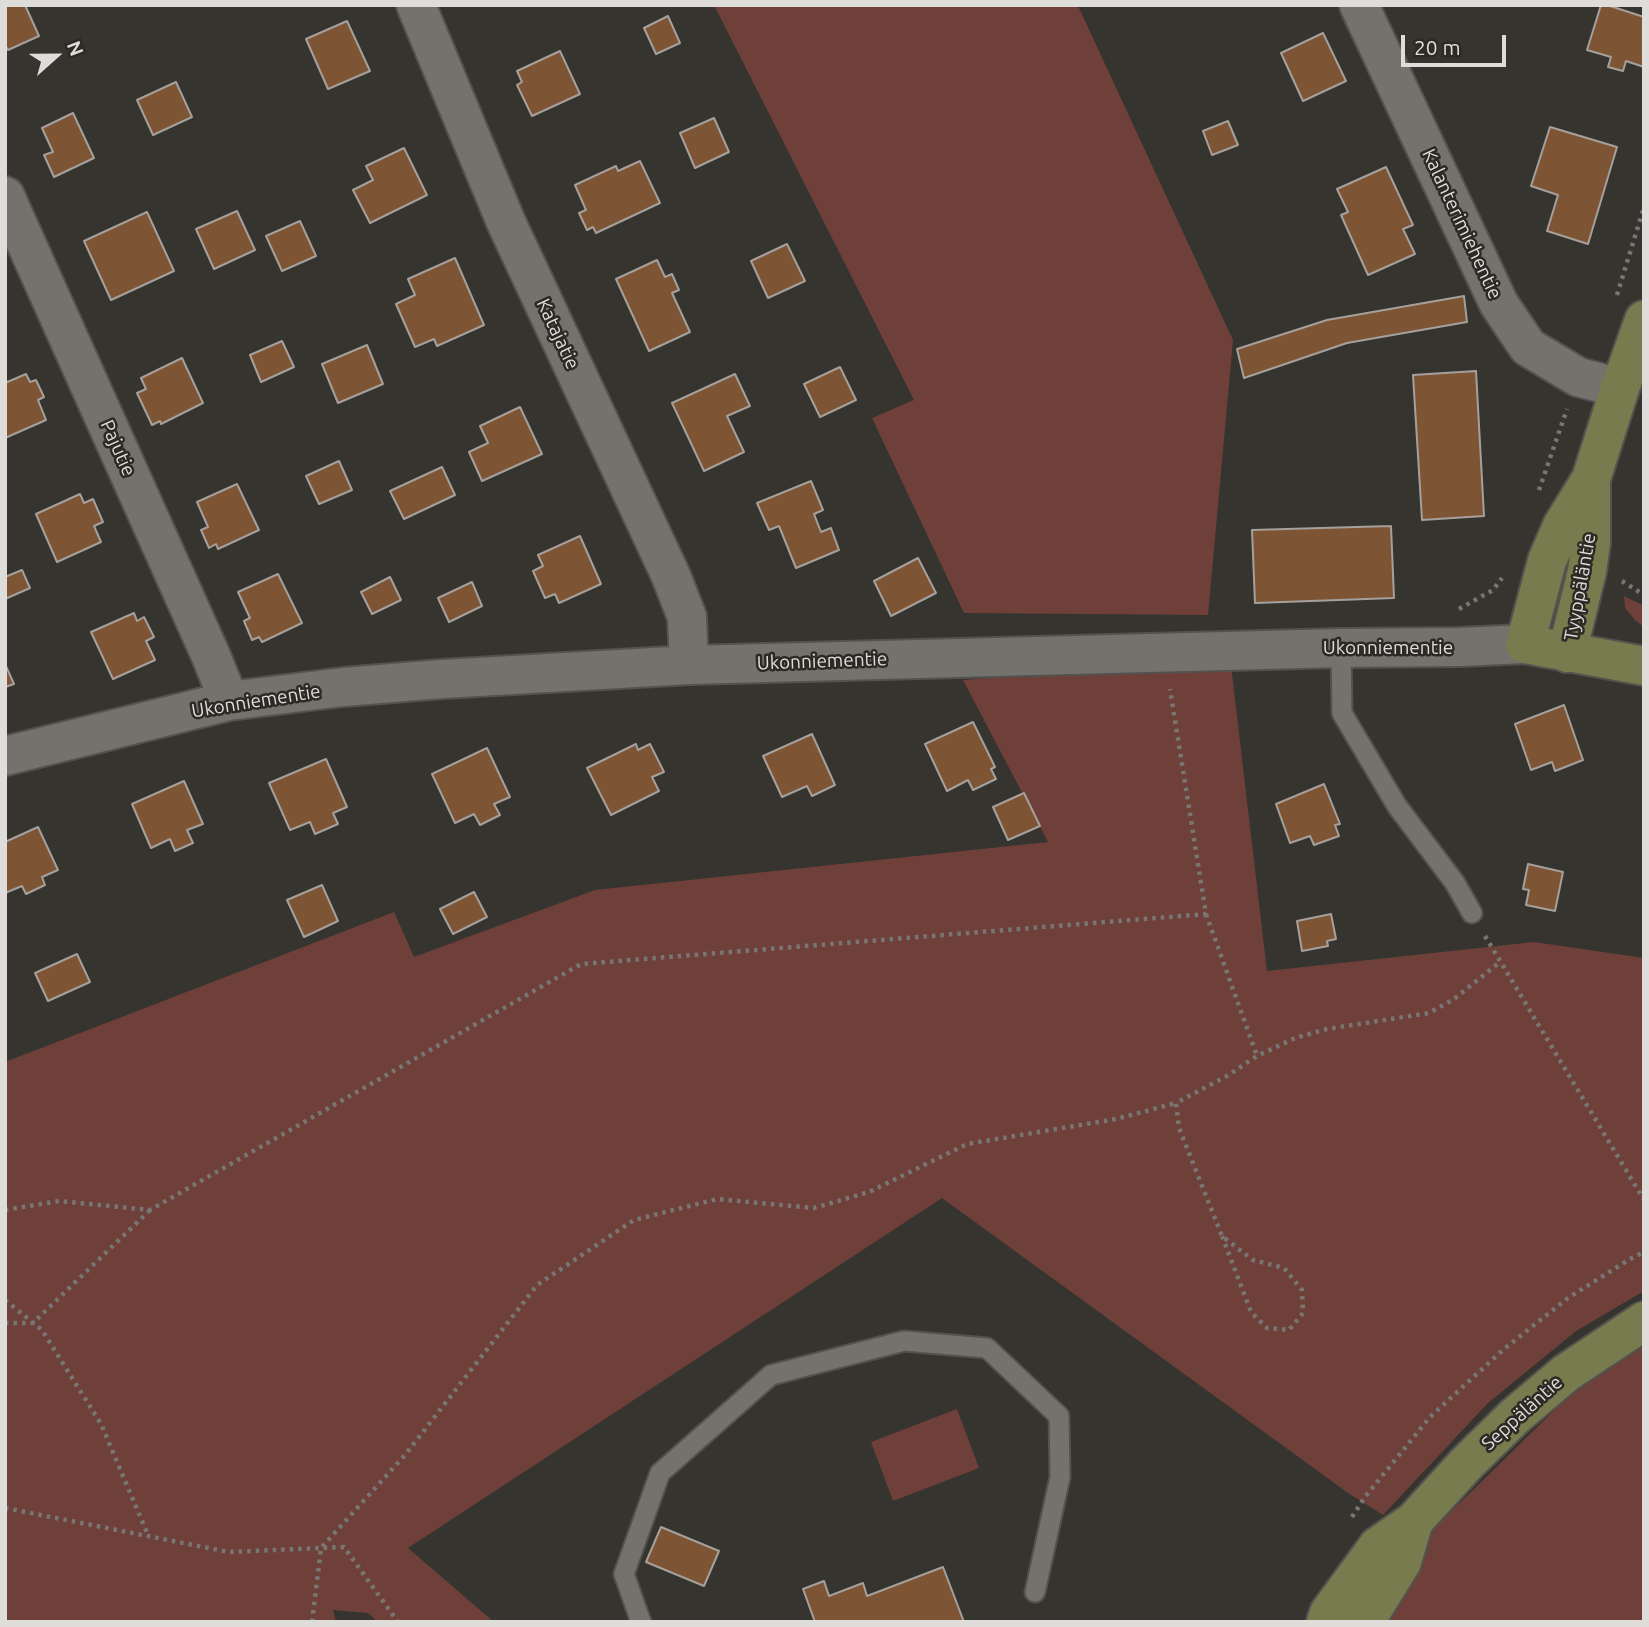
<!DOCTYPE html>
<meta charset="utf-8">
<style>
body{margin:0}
#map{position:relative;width:1649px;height:1627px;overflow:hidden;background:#36342f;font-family:Ubuntu,sans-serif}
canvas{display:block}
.frame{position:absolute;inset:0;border:7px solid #deddda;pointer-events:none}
.north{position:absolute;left:21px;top:21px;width:70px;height:70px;-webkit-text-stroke:5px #2c2a25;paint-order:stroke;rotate:69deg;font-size:19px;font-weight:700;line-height:28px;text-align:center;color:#deddda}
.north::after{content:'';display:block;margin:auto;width:24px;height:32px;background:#deddda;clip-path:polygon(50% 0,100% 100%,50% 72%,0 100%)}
.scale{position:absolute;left:1401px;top:35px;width:105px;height:32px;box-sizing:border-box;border:4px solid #deddda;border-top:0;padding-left:9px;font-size:21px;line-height:24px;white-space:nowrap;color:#deddda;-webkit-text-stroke:5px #2c2a25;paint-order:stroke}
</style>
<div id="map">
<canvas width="1649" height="1627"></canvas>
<div class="frame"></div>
<div class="north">N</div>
<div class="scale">20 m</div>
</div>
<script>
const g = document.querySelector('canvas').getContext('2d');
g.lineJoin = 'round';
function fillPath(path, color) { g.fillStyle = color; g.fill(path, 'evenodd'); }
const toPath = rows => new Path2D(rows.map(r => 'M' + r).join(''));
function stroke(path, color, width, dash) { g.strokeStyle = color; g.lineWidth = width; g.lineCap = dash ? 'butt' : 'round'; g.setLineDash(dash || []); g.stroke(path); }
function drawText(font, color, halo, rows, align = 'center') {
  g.font = font + ' Ubuntu,sans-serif'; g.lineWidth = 5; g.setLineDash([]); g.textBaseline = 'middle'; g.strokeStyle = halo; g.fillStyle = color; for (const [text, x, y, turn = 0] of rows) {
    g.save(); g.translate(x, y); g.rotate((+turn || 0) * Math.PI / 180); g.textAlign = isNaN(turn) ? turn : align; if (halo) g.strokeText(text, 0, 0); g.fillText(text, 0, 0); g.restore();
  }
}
const green = toPath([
 [714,5,1072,5,1079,8,1233,340,1208,615,964,613,872,418,914,400],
 [1624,596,1644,606,1644,627,1635,620,1625,608],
 [1231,665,1267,971,1534,942,1644,958,1644,1291,1576,1331,1488,1403,1383,1515,1348,1493,942,1198,408,1548,494,1622,378,1622,368,1613,333,1610,336,1622,5,1622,5,1062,394,912,414,957,595,890,1048,842,963,680,1063,672],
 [1644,1337,1644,1622,1386,1622,1427,1535,1577,1388],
 [957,1409,979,1468,893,1501,871,1442]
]);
const building = toPath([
 [5,5,25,5,39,36,8,50,5,45,5,5],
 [1601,5,1607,5,1644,17,1644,67,1626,61,1623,71,1608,67,1611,57,1587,50,1601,5],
 [668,16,680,43,656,54,644,28,668,16],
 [347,21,370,71,328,89,306,39,347,21],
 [1323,33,1346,81,1303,101,1281,53,1323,33],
 [560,51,580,94,532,116,517,85,522,82,517,71,560,51],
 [176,82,192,117,153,135,137,100,176,82],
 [73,113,94,158,54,177,44,155,53,152,42,128,73,113],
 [714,118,729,152,695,168,680,133,714,118],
 [1228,121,1238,145,1212,155,1203,131,1228,121],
 [1550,127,1617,147,1588,244,1547,231,1558,195,1531,186,1550,127],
 [404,148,427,195,370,223,353,190,373,180,366,166,404,148],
 [640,161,660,203,596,233,593,227,587,230,579,213,586,210,575,185,616,166,618,171,640,161],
 [1386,167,1413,225,1403,229,1415,254,1368,275,1341,215,1348,212,1337,189,1386,167],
 [237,211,255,250,214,269,196,229,237,211],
 [147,212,174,271,111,300,84,241,147,212],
 [300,221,316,256,282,271,266,236,300,221],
 [787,244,805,281,768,298,751,261,787,244],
 [455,258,484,325,437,346,434,339,415,347,396,304,415,295,408,279,455,258],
 [657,260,665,277,672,274,679,290,672,293,690,332,649,351,616,279,657,260],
 [1464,296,1467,322,1347,343,1244,378,1237,349,1327,320,1464,296],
 [282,341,294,367,261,382,250,355,282,341],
 [367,345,383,384,338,403,322,364,367,345],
 [182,358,203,403,161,424,160,421,152,425,137,393,146,389,141,378,182,358],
 [840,367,856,400,820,417,804,384,840,367],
 [1476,371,1484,516,1422,520,1413,375,1476,371],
 [26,374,30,382,36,380,44,397,38,400,46,420,5,438,5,383,26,374],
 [735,374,750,406,727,416,744,452,704,471,672,403,735,374],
 [520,407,542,454,482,481,469,452,488,443,480,426,520,407],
 [339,461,352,490,319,504,306,476,339,461],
 [442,467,455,495,404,519,390,491,442,467],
 [811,481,823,510,814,514,821,532,831,528,839,550,796,568,779,526,769,530,757,503,811,481],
 [237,484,259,530,218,549,216,544,209,548,201,530,208,527,197,502,237,484],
 [80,494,84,503,93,499,103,522,94,526,101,542,57,562,36,514,80,494],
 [1391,526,1394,598,1255,603,1252,530,1391,526],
 [580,536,601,584,559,603,555,594,545,598,533,571,543,566,538,555,580,536],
 [918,558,936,593,891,616,874,581,918,558],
 [22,570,30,588,5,599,5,577,22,570],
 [278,574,302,623,262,642,259,637,252,640,244,621,250,618,238,592,278,574],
 [390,577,401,600,372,614,361,592,390,577],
 [472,582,482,606,449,622,438,598,472,582],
 [134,613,137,621,144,617,154,637,146,641,155,660,113,679,91,632,134,613],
 [5,664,14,684,5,687,5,664],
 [1564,705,1583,760,1555,771,1552,762,1531,770,1515,724,1564,705],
 [973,722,995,767,991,769,996,779,973,790,968,780,947,791,925,744,973,722],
 [812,734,835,785,812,796,807,786,782,797,763,756,812,734],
 [636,744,638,750,650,744,664,772,652,777,659,791,611,815,587,768,636,744],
 [487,748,510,797,494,804,500,815,480,825,474,814,455,823,432,774,487,748],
 [326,759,347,807,333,813,338,824,315,834,310,822,290,830,269,783,326,759],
 [184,781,203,824,187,830,193,843,175,851,170,839,151,848,132,804,184,781],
 [1324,784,1340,824,1335,825,1339,836,1314,845,1310,836,1290,843,1276,804,1324,784],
 [1024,793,1040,826,1008,840,993,807,1024,793],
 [38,827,58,870,42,877,45,885,26,894,22,886,5,893,5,842,38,827],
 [1528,864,1563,872,1555,911,1526,905,1529,890,1523,889,1528,864],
 [322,885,338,921,304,937,287,900,322,885],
 [474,892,487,917,453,934,440,909,474,892],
 [1331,914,1336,939,1327,941,1328,946,1302,951,1297,921,1331,914],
 [77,954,90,982,48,1001,35,973,77,954],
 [661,1527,719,1551,704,1586,646,1562,661,1527],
 [943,1567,964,1622,815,1622,803,1589,824,1581,829,1596,863,1583,867,1596,943,1567]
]);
const path = toPath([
 [1617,295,1644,207],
 [1539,490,1567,409],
 [1622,581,1644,595],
 [1459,609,1493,590,1502,578],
 [1206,914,1257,1056],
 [1485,936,1644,1200],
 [5,1210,59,1201,150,1210,581,964,1206,914,1170,689],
 [1222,1236,1251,1312,1267,1328,1289,1330,1303,1313,1302,1290,1284,1268,1253,1260,1222,1236,1179,1128,1176,1103,1227,1076,1257,1056,1295,1038,1327,1029,1429,1013,1454,999,1500,962],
 [5,1300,42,1330,101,1424,148,1535],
 [5,1323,33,1323,150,1210],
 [5,1508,229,1552,344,1547,398,1622],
 [1352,1517,1365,1497,1430,1417,1504,1349,1568,1298,1630,1259,1644,1252],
 [312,1622,321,1548,405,1455,537,1285,634,1220,717,1199,814,1208,869,1192,967,1144,1116,1119,1176,1103]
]);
const lane = toPath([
 [1341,648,1342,713,1397,806,1455,883,1472,913],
 [641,1622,624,1574,660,1473,771,1375,904,1341,987,1348,1059,1416,1060,1477,1035,1592]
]);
const street = toPath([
 [416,5,506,222,671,576,687,617,689,665],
 [1359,5,1499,304,1528,347,1578,377,1620,388],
 [5,196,211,656,229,701],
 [5,756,229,701,343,687,442,679,689,665,1341,648,1459,647,1525,644]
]);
const secondary = toPath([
 [1644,320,1620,388,1591,479,1562,526,1547,561,1525,644,1644,666],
 [1567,653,1587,571,1591,543,1591,479],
 [1326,1622,1329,1613,1378,1546,1414,1521,1466,1464,1515,1416,1566,1373,1644,1321],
 [1365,1622,1402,1562,1414,1521]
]);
const streetNames = [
 ["Kalanterimiehentie",1462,224,65],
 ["Katajatie",558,334,65],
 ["Pajutie",118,448,66],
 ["Tyyppäläntie",1580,587,-80],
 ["Ukonniementie",1388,648],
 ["Ukonniementie",822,661,-2],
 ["Ukonniementie",256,701,-9],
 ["Seppäläntie",1522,1413,-42]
];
fillPath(green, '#6f403a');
fillPath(building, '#7d5434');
stroke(building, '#a6a09c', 2);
stroke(lane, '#54524e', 23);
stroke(street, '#54524e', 42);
stroke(secondary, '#54524e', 42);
stroke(path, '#787672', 4.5, [3.5, 5]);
stroke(lane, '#74726c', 19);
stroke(street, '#74726c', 38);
stroke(secondary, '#777b4e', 38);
drawText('19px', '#deddda', '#2c2a25', streetNames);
</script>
